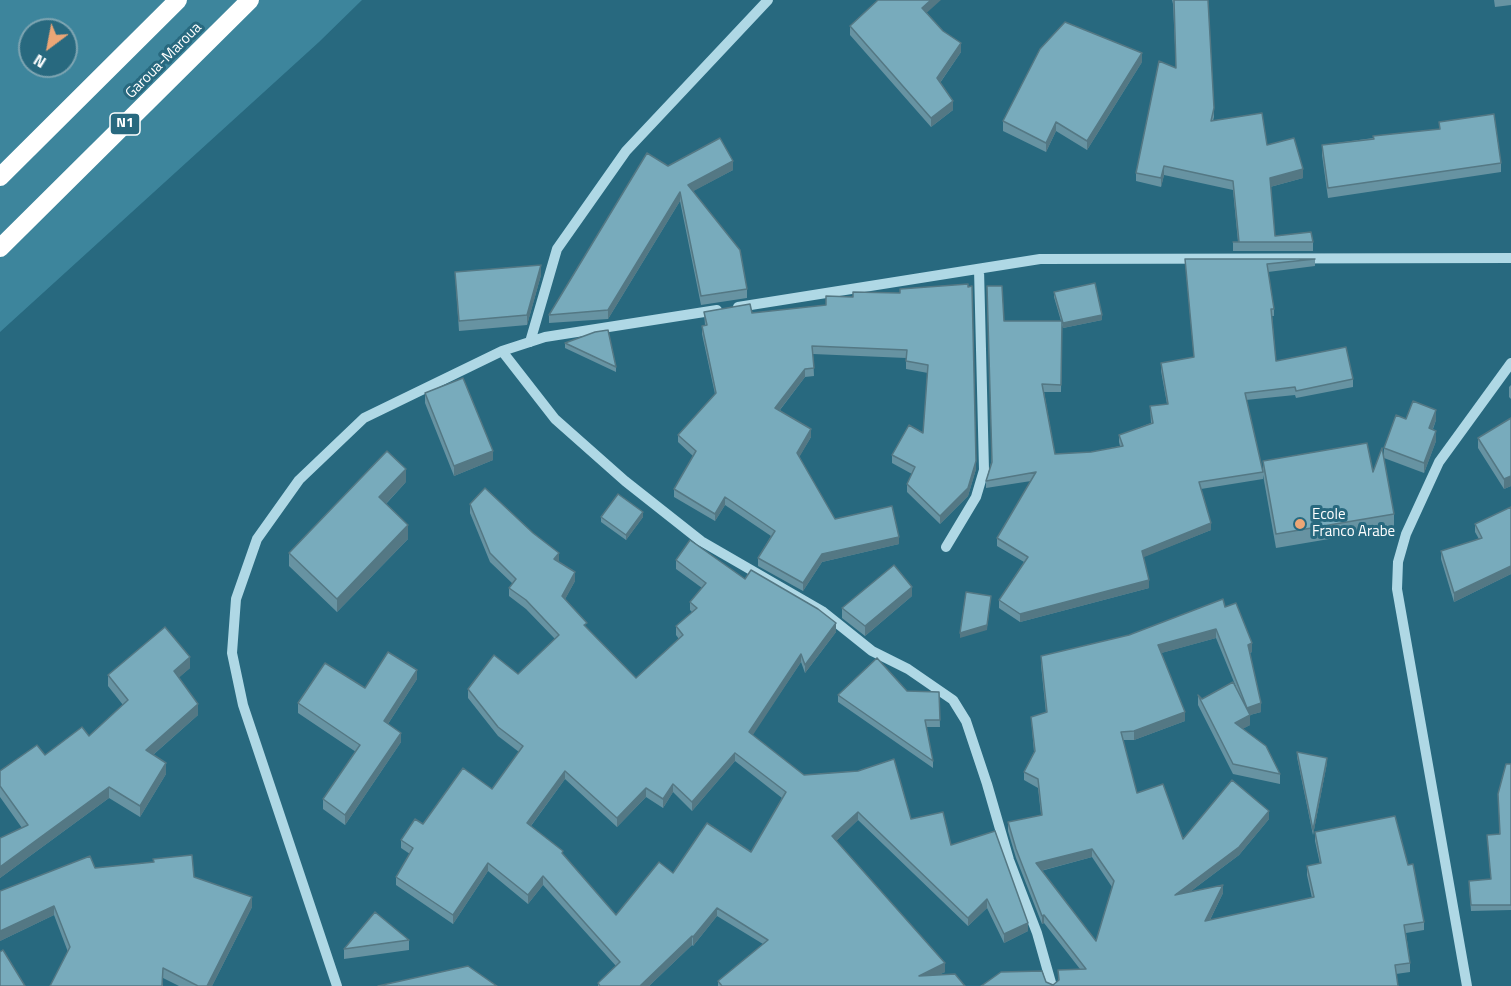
<!DOCTYPE html>
<style>
body{margin:0}
#map{position:relative;width:1511px;height:986px;overflow:hidden;background:#28697f;font-family:"Titillium Web",sans-serif}
canvas{display:block}
.north{position:absolute;left:18px;top:18px;width:60px;height:60px;box-sizing:border-box;background:#28697f;border:2px solid #7ea5b2;border-radius:50%;rotate:212deg;font-size:16px;font-weight:700;line-height:24px;text-align:center;color:#fff}
.north::after{content:'';display:block;margin:auto;width:21px;height:27px;background:#eca676;clip-path:polygon(50% 0,100% 100%,50% 72%,0 100%)}
</style>
<div id="map">
<canvas width="1511" height="986"></canvas>
<div class="north">N</div>
</div>
<script>
const g = document.querySelector('canvas').getContext('2d');
g.lineJoin = 'round';
function fillPath(path, color) { g.fillStyle = color; g.fill(path, 'evenodd'); }
const toPath = rows => new Path2D(rows.map(r => 'M' + r).join(''));
function stroke(path, color, width, dash) { g.strokeStyle = color; g.lineWidth = width; g.lineCap = dash ? 'butt' : 'round'; g.setLineDash(dash || []); g.stroke(path); }
function drawText(font, color, halo, rows, align = 'center') {
  g.font = font + ' "Titillium Web",sans-serif'; g.lineWidth = 6; g.setLineDash([]); g.textBaseline = 'middle'; g.strokeStyle = halo; g.fillStyle = color; for (const [text, x, y, turn = 0] of rows) {
    g.save(); g.translate(x, y); g.rotate((+turn || 0) * Math.PI / 180); g.textAlign = isNaN(turn) ? turn : align; if (halo) g.strokeText(text, 0, 0); g.fillText(text, 0, 0); g.restore();
  }
}
const green = toPath([
 [0,0,362,0,319,42,0,332],
 [30,30,66,30,66,66,30,66]
]);
const minor = toPath([
 [738,307,1040,259,1511,258],
 [530,342,557,249,626,151,768,0],
 [502,351,555,419,625,481,701,541,822,611,872,651,908,669,953,700,966,721,987,784,1009,860,1037,933,1052,986],
 [946,547,976,497,984,470,979,269],
 [337,986,243,705,232,653,236,599,257,539,299,480,364,418,502,351,545,337,717,310],
 [1467,986,1397,589,1398,562,1406,534,1439,462,1511,363]
]);
const highway = toPath([
 [0,177,178,0],
 [0,248,250,0]
]);
const wall = toPath([
 [1172,0,1208,0,1214,117,1213,121,1267,145,1303,178,1270,187,1275,236,1313,242,1313,251,1233,251,1233,242,1238,242,1233,190,1164,175,1161,187,1136,181,1136,173,1176,67,1173,4],
 [1494,0,1511,0,1511,5,1495,7],
 [927,13,961,52,940,83,953,110,931,127,850,35,850,26],
 [1142,62,1087,150,1056,131,1046,152,1003,131,1003,121],
 [1439,122,1501,163,1501,172,1328,198,1322,155,1322,145,1439,129],
 [668,166,733,170,693,191,747,289,747,298,701,305,680,201,608,319,549,323,549,315],
 [1185,259,1315,259,1315,266,1268,272,1274,309,1274,316,1272,316,1276,361,1353,379,1353,387,1296,398,1295,395,1246,400,1263,472,1263,479,1201,489,1211,530,1143,557,1149,588,1020,622,999,608,999,600,1024,562,997,546,997,538,1031,481,986,488,986,481,991,463,1004,321,1061,321,1054,297,1054,292,1102,320,1063,328,1062,325,1061,392,1044,392,1055,454,1091,452,1120,446,1119,442,1119,435,1151,423,1150,406,1167,404,1161,371,1161,363,1194,358],
 [455,272,541,275,527,325,459,331],
 [900,293,976,469,968,496,940,524,907,492,907,484,912,474,892,463,892,455,923,433,928,373,906,369,906,358,813,354,814,376,805,377,780,410,811,437,799,457,835,519,899,544,822,562,803,591,758,566,758,558,771,536,725,505,715,521,674,497,674,489,693,456,678,442,678,435,715,394,702,334,702,326,705,325,704,312,752,313,826,305,853,297],
 [565,343,616,367,616,372,565,348],
 [1511,385,1511,399,1509,397,1509,387],
 [425,393,493,460,454,476,425,403],
 [1511,418,1511,486,1504,489,1478,448,1478,438],
 [1406,419,1436,420,1433,429,1436,441,1424,473,1384,458,1394,514,1394,528,1276,548,1263,475,1263,461,1373,472,1384,457,1384,448],
 [406,482,386,504,408,539,337,612,289,566,289,553],
 [470,504,559,561,558,562,575,581,565,599,587,628,636,678,679,639,676,635,676,626,692,612,690,610,690,602,702,588,676,569,676,560,745,579,836,632,805,673,801,662,752,735,804,775,911,819,951,845,1028,931,1004,943,987,908,968,926,858,820,836,841,945,972,938,975,965,986,718,986,718,981,763,944,717,916,693,946,692,945,649,986,598,986,598,983,616,966,543,885,528,904,488,871,453,924,396,885,396,877,410,854,401,848,401,840,423,824,492,789,519,752,498,736,468,698,468,689,518,674,555,639,526,609,509,596,509,588,513,584,490,562,470,513],
 [735,761,782,798,751,852,673,873,616,915,563,855,531,826,565,779,617,827,646,797,663,808,673,792,692,811],
 [1511,507,1511,574,1454,602,1441,559,1441,551,1479,539,1475,532,1475,524],
 [601,517,643,517,626,540,601,522],
 [912,596,865,636,842,618,842,608],
 [1225,607,1252,652,1250,653,1261,712,1250,715,1250,725,1242,729,1280,774,1280,784,1233,774,1198,705,1198,695,1202,699,1236,687,1216,638,1161,653,1185,721,1134,740,1123,740,1137,793,1183,839,1269,819,1239,855,1191,891,1223,893,1210,920,1312,898,1307,875,1307,866,1320,864,1315,841,1315,832,1408,865,1424,922,1424,930,1406,933,1410,963,1410,972,1396,974,1398,986,981,986,1046,982,1053,985,1058,981,1058,970,1080,969,1044,923,1042,924,1016,858,1008,831,1008,822,1041,815,1038,788,1024,780,1024,772,1034,752,1031,717,1046,713,1041,665,1041,656,1129,635],
 [1092,857,1112,887,1096,941,1041,871],
 [190,668,178,678,198,715,153,755,166,774,140,817,109,798,0,878,0,838,22,828,0,797,0,771,45,755,89,736,123,705,108,686,108,675],
 [417,679,388,724,401,742,345,825,323,809,323,799,356,752,298,713,298,703,365,688],
 [907,691,939,692,940,727,926,727,933,761,933,768,838,702,838,695],
 [1297,752,1327,763,1313,835,1297,757],
 [1511,764,1511,910,1471,911,1469,886,1491,879],
 [95,868,194,877,252,907,212,986,179,986,163,978,163,986,50,986,68,952,54,915,0,941,0,891],
 [409,940,409,950,344,959,344,949]
]);
const shadedWall = toPath([
 [931,0,941,0,922,17,922,8],
 [961,43,961,52,937,87,937,78],
 [1142,53,1142,62,1087,150,1087,141],
 [953,101,953,110,931,127,931,118],
 [1056,122,1056,131,1046,152,1046,143],
 [733,161,733,170,688,194,688,185],
 [1164,166,1164,175,1161,187,1161,178],
 [1303,169,1303,178,1270,187,1270,178],
 [680,192,680,201,608,319,608,310],
 [541,265,541,275,527,325,527,315],
 [1102,315,1102,320,1063,328,1063,323],
 [805,369,805,377,775,416,775,408],
 [1436,410,1436,420,1429,438,1429,428],
 [811,429,811,437,797,461,797,453],
 [1436,431,1436,441,1424,473,1424,463],
 [493,451,493,460,454,476,454,466],
 [976,461,976,469,968,496,940,524,940,516],
 [406,469,406,482,379,511,379,497],
 [1511,476,1511,486,1504,489,1504,479],
 [725,497,725,505,715,521,715,514],
 [643,512,643,517,626,540,626,535],
 [1211,523,1211,530,1142,558,1142,551],
 [408,525,408,539,337,612,337,599],
 [899,537,899,544,822,562,803,591,803,583,822,554],
 [559,553,559,561,554,568,554,559],
 [1511,566,1511,574,1454,602,1454,593],
 [575,572,575,581,562,605,562,596],
 [1149,580,1149,588,1020,622,1020,614],
 [912,587,912,596,865,636,865,626],
 [991,596,987,630,960,638,960,633],
 [836,623,836,632,805,673,805,665],
 [1216,629,1216,638,1158,654,1158,645],
 [1252,643,1252,652,1248,653,1248,645],
 [801,654,801,662,749,741,749,732],
 [190,657,190,668,174,682,174,671],
 [417,670,417,679,384,730,384,721],
 [1261,703,1261,712,1250,715,1250,725,1235,733,1235,723,1247,716,1247,708],
 [198,704,198,715,146,761,146,750],
 [1185,712,1185,721,1134,740,1134,731],
 [401,733,401,742,345,825,345,815],
 [735,753,735,761,692,811,692,802],
 [1327,758,1327,763,1313,835,1313,830],
 [166,763,166,774,140,817,140,806],
 [565,771,565,779,527,831,527,823],
 [673,784,673,792,663,808,663,799],
 [109,787,109,798,0,878,0,867],
 [646,788,646,797,617,827,617,818],
 [1269,811,1269,819,1239,855,1175,903,1175,895],
 [858,812,858,820,832,845,832,836],
 [1092,849,1092,857,1036,872,1036,863],
 [488,863,488,871,453,924,453,915],
 [543,876,543,885,528,904,528,895],
 [1223,885,1223,893,1205,930,1205,921],
 [252,897,252,907,212,986,207,986],
 [987,899,987,908,968,926,968,918],
 [54,906,54,915,0,941,0,931],
 [717,908,717,916,693,946,693,937],
 [1044,915,1044,923,1042,924,1042,916],
 [1028,923,1028,931,1004,943,1004,934],
 [692,936,692,945,649,986,640,986],
 [945,963,945,972,919,984,919,976]
]);
const building = toPath([
 [878,0,931,0,922,8,943,31,961,43,937,78,953,101,931,118,850,26,878,0],
 [1174,0,1208,0,1214,108,1211,121,1262,113,1267,145,1294,138,1303,169,1270,178,1275,236,1311,232,1313,242,1233,242,1239,242,1233,181,1164,166,1161,178,1136,173,1159,61,1176,68,1174,0],
 [1065,22,1142,53,1087,141,1056,122,1046,143,1003,121,1040,49,1065,22],
 [1494,114,1501,163,1328,188,1322,145,1374,139,1373,136,1440,129,1439,122,1494,114],
 [720,138,733,161,688,185,740,250,747,289,701,296,680,192,608,310,549,315,647,153,668,166,720,138],
 [1185,259,1315,259,1267,264,1274,309,1271,309,1276,361,1346,347,1353,379,1296,391,1295,387,1245,393,1263,472,1199,482,1211,523,1142,551,1149,580,1020,614,999,600,1028,557,997,538,1036,472,986,481,992,462,987,286,1002,286,1004,321,1062,321,1061,385,1042,384,1055,454,1091,452,1123,446,1119,435,1153,423,1150,406,1168,404,1161,363,1194,357,1185,259],
 [541,265,527,315,459,321,455,272,541,265],
 [1095,283,1102,315,1063,323,1054,292,1095,283],
 [968,284,968,287,972,286,976,461,968,488,940,516,907,484,915,467,892,455,909,425,923,433,928,365,906,361,907,350,812,346,814,368,805,369,775,408,811,429,797,453,835,519,892,506,899,537,822,554,803,583,758,558,775,531,725,497,715,514,674,489,696,451,678,435,716,393,702,326,707,325,704,312,750,304,752,313,826,305,826,296,853,297,853,292,900,293,900,289,968,284],
 [608,330,616,367,565,343,595,332,608,330],
 [463,378,493,451,454,466,425,393,463,378],
 [1413,401,1436,410,1429,428,1436,431,1424,463,1384,448,1396,415,1406,419,1413,401],
 [1511,418,1511,476,1504,479,1478,438,1511,418],
 [1367,443,1373,472,1382,448,1394,514,1276,534,1263,461,1367,443],
 [387,451,406,469,379,497,408,525,337,599,289,553,387,451],
 [485,488,533,533,559,553,554,559,575,572,562,596,587,623,584,625,636,678,683,635,676,626,697,608,690,602,706,583,676,560,690,540,745,579,751,570,818,609,836,623,805,665,801,654,749,732,804,775,858,771,894,759,911,819,943,812,951,845,995,831,1028,923,1004,934,987,899,968,918,858,812,832,836,945,963,919,976,955,974,965,986,722,986,718,981,768,940,717,908,693,937,692,936,640,986,600,986,598,983,620,962,543,876,528,895,488,863,453,915,396,877,413,848,401,840,415,819,423,824,463,768,492,789,523,746,498,727,468,689,494,655,518,674,559,635,526,600,509,588,516,579,490,553,470,504,485,488],
 [735,753,786,792,751,852,707,823,673,873,659,862,616,915,562,853,563,851,527,823,565,771,617,818,646,788,663,799,673,784,692,802,735,753],
 [618,494,643,512,626,535,601,517,618,494],
 [1511,507,1511,566,1454,593,1441,551,1482,538,1475,524,1511,507],
 [894,565,912,587,865,626,842,608,894,565],
 [966,592,991,596,987,625,960,633,966,592],
 [1223,599,1225,607,1236,603,1252,643,1248,645,1261,703,1247,708,1216,629,1158,645,1185,712,1134,731,1121,732,1137,793,1163,784,1183,839,1232,780,1269,811,1239,847,1175,895,1223,885,1205,921,1314,897,1307,866,1321,863,1315,832,1395,816,1408,865,1413,864,1424,922,1404,925,1410,963,1395,965,1398,986,981,986,1001,972,1042,971,1046,982,1053,985,1059,980,1058,970,1086,969,1044,915,1042,916,1016,849,1008,822,1042,815,1038,779,1024,772,1035,751,1031,717,1047,712,1041,656,1129,635,1223,599],
 [1092,849,1114,881,1096,941,1036,863,1092,849],
 [165,627,190,657,174,671,198,704,146,750,166,763,140,806,109,787,0,867,0,838,28,825,0,786,0,771,37,745,45,755,82,727,89,736,128,700,108,675,165,627],
 [388,652,417,670,384,721,401,733,345,815,323,799,360,745,298,703,325,663,365,688,388,652],
 [877,658,907,691,939,692,940,720,925,720,933,761,838,695,877,658],
 [1233,682,1250,715,1235,723,1266,746,1280,774,1233,764,1198,695,1202,699,1233,682],
 [1297,752,1327,758,1313,830,1297,752],
 [1506,764,1511,764,1511,905,1471,905,1469,881,1491,879,1487,835,1500,834,1498,794,1506,764],
 [192,855,194,877,252,897,207,986,198,986,163,968,162,986,50,986,70,947,54,906,0,931,0,891,90,856,95,868,154,862,153,859,192,855],
 [375,912,409,940,344,949,375,912],
 [3,950,25,986,0,986,0,952,3,950],
 [468,966,497,986,378,986,468,966]
]);
const markers = [
 [1300,524,6,"#eca676"]
];
const shields = [
 [125,124,30]
];
const shieldNames = [
 ["N1",125,124]
];
const streetNames = [
 ["Garoua-Maroua",164,61,-45]
];
const poiNames = [
 ["Ecole",1312,515],
 ["Franco Arabe",1312,532]
];
fillPath(green, '#3d859c');
stroke(minor, '#afd8e5', 10);
stroke(highway, '#fff', 18);
fillPath(wall, '#6793a2');
fillPath(shadedWall, '#547884');
fillPath(building, '#78abbc');
stroke(building, '#547884', 1.5);
for (const [x, y, r, color] of markers) { const dot = new Path2D(); dot.arc(x, y, r, 0, 2 * Math.PI); g.fillStyle = color; g.fill(dot); stroke(dot, '#28697f', 2); }
for (const [x, y, w] of shields) { const box = new Path2D(); box.roundRect(x - w / 2, y - 11, w, 22, 4.5); g.fillStyle = '#28697f'; g.fill(box); stroke(box, '#fff', 1.5); }
drawText('bold 14px', '#fff', null, shieldNames);
drawText('15px', '#fff', '#28697f', streetNames);
drawText('15px', '#fff', '#28697f', poiNames, 'left');
</script>
